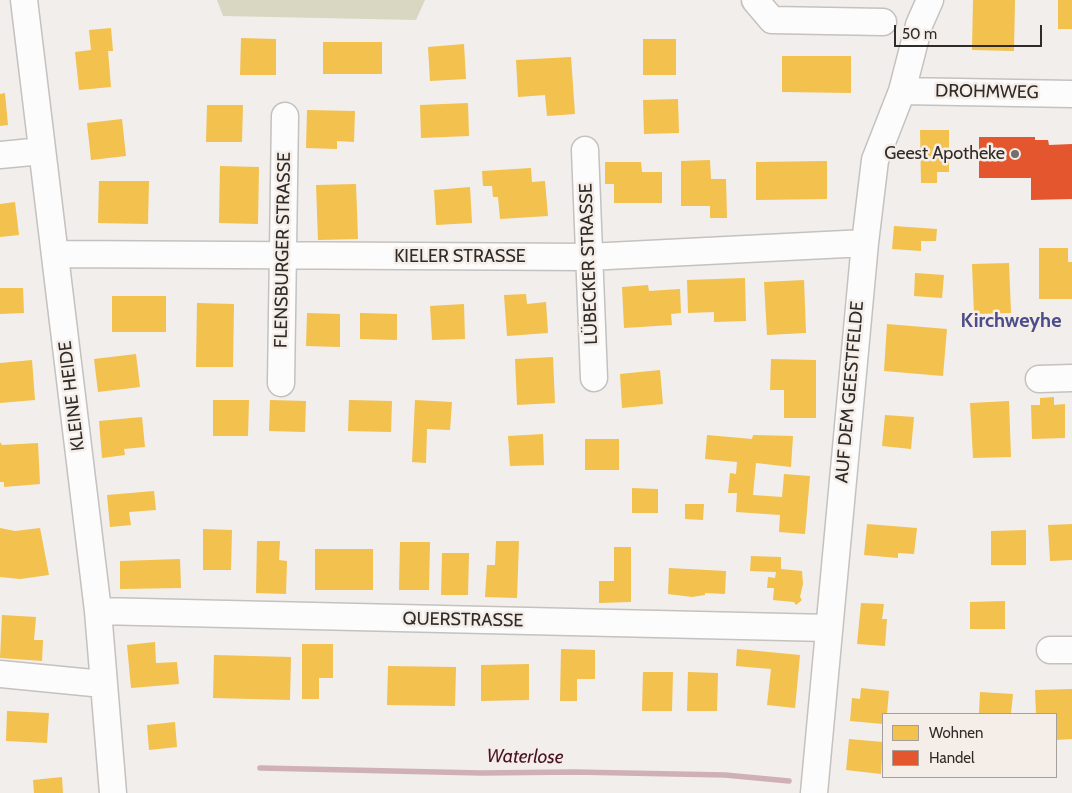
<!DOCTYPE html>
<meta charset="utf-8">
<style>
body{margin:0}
#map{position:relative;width:1072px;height:793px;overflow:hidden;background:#f2eeeb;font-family:Cabin,sans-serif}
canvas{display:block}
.legend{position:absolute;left:882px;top:713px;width:175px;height:65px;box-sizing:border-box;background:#f5ede8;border:1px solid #a59f9c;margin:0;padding:6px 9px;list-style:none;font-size:15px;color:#2e2b29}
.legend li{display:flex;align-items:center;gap:10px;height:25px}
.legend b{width:25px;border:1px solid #a59f9c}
.scale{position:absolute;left:894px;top:25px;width:148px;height:22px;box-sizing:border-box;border:2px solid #2e2b29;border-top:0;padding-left:6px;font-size:15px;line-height:18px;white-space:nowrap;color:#2e2b29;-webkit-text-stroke:4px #f5ede8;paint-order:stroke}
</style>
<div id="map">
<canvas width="1072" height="793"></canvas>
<ul class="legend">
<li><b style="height:14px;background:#f2c14e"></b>Wohnen</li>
<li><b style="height:14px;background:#e4572e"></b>Handel</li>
</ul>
<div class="scale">50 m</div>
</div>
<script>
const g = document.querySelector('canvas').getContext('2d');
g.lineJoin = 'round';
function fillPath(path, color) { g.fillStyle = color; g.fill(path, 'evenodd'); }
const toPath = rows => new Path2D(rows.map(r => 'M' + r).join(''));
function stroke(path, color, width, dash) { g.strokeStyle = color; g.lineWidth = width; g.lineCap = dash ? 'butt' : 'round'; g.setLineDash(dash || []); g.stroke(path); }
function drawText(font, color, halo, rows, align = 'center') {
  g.font = font + ' Cabin,sans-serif'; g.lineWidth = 5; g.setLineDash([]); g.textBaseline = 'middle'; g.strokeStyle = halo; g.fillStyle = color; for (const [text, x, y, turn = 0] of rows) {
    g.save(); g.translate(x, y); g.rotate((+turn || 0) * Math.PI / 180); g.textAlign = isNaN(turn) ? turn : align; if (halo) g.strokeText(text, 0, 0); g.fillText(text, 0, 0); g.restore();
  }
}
const green = toPath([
 [217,0,425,0,416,20,223,16]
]);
const homes = toPath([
 [973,0,1015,0,1014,51,972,50],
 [1058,0,1072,0,1072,29,1058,29],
 [111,28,113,51,108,51,111,87,79,90,75,52,91,50,89,30],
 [241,38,276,39,276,75,240,75],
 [643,39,676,39,676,75,643,75],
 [323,42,382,42,382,74,323,74],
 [464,44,466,79,430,81,428,47],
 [782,56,851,56,851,93,782,92],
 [571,57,575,114,547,116,545,95,518,97,516,60],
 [5,93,8,125,0,126,0,94],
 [678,99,679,133,644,134,643,100],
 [468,103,469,136,421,138,420,105],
 [207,105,243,105,242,142,206,142],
 [307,110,355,111,354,142,337,141,337,149,306,148],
 [122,119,126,156,91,160,87,123],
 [920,130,949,130,949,172,937,172,937,183,921,183],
 [710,160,711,179,726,179,727,218,710,218,710,206,681,206,681,161],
 [827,161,827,199,756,200,756,162],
 [605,162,641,162,642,172,662,172,662,203,614,203,614,184,605,184],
 [220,166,259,167,258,224,219,223],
 [531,168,532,182,545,181,548,216,500,219,498,197,493,197,492,186,483,186,482,171],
 [99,181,149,181,148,224,98,223],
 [356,184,358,239,318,240,316,185],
 [470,187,472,223,436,225,434,190],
 [15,202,19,235,0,237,0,204],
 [894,226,937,229,936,241,921,241,921,251,892,249],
 [1039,248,1068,248,1068,262,1072,262,1072,299,1039,299],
 [1009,263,1011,313,974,314,972,264],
 [915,273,944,275,942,298,914,296],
 [745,278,746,321,714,322,714,312,688,313,687,280],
 [804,280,806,333,767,335,764,282],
 [648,285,649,291,680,289,681,313,671,314,672,325,624,328,622,287],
 [0,288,23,288,24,313,0,314],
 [526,294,527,304,546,302,548,333,507,336,504,295],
 [112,296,166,296,166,332,112,332],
 [197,303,234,304,233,367,196,367],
 [464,304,465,339,432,340,430,306],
 [307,313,340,314,340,347,306,346],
 [360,313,397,314,397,340,360,339],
 [887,324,947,329,943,376,884,371],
 [136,354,140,387,98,392,94,359],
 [553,357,555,403,517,405,515,359],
 [771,359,816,360,816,418,784,418,784,390,770,390],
 [32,360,35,400,0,403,0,363],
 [660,370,663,404,622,408,620,374],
 [1054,397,1054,405,1065,404,1065,438,1032,439,1031,405,1040,405,1040,398],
 [213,400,249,400,248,436,213,436],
 [270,400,306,401,305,432,269,431],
 [349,400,392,401,391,432,348,431],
 [415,400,452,402,450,430,427,429,426,463,412,462],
 [1009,401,1011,457,973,458,970,403],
 [885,415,914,417,911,449,882,446],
 [142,417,145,447,124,449,125,455,102,458,99,421],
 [543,434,544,465,510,466,508,436],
 [707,435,752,439,753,435,793,436,791,467,756,463,753,495,782,497,784,474,810,476,805,534,779,532,780,515,736,512,737,493,728,493,730,473,736,474,737,462,705,459],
 [585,439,619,439,619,470,585,470],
 [0,442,2,445,38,443,40,484,4,487,4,482,0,482],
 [632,488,658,489,658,513,632,513],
 [154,491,156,510,129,512,131,525,110,527,107,495],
 [685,504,704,504,703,520,685,519],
 [867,524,917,528,914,554,898,553,898,558,864,555],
 [1072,524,1072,560,1050,561,1048,525],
 [0,528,15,531,40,528,49,575,20,579,0,577],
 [203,529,232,530,231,570,203,570],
 [1026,530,1026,565,991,565,991,531],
 [257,541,280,541,279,560,287,561,286,594,256,593],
 [496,541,519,541,517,598,485,597,487,565,495,565],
 [400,542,430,542,429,590,399,590],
 [614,547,631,547,631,602,599,603,599,581,614,581],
 [315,549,373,549,373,590,315,590],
 [442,553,469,553,468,595,441,595],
 [751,556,781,557,781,569,802,571,803,584,800,597,802,600,796,605,794,602,773,600,774,588,767,588,768,577,775,578,776,572,750,571],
 [180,559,181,588,120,589,120,561],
 [669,568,726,571,725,594,705,593,705,595,692,597,668,594],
 [1005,601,1005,629,970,629,970,602],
 [861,603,884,604,882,619,887,619,885,646,857,644],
 [2,615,36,617,34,640,43,640,42,661,0,658],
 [155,642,156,663,177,662,179,684,131,688,127,645],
 [302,644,333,644,333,678,319,678,319,699,302,699],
 [561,649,595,650,595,679,577,679,577,701,560,701],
 [737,649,800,655,795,708,767,705,771,669,736,666],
 [214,655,291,657,290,700,213,698],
 [529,664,529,700,481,701,481,665],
 [388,666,456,667,455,706,387,705],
 [643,672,673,672,672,711,642,711],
 [688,672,718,673,717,711,687,711],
 [861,688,889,691,887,714,883,714,883,724,850,721,852,698,860,699],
 [1072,689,1072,739,1056,740,1056,714,1036,714,1035,690],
 [980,692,1013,694,1011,714,979,714],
 [7,711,49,713,47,743,6,741],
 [175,722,177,747,149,750,147,725],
 [849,739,883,742,881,774,846,770],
 [62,777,63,793,34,793,33,780]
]);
const shops = toPath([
 [979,137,1035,137,1035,140,1048,140,1049,145,1072,144,1072,199,1031,200,1031,178,979,178]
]);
const stream = toPath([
 [260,768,481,773,575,772,725,775,789,781]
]);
const minor = toPath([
 [24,0,98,611,113,793],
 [755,0,772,20,883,22],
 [902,91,1072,94],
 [585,150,594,378],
 [0,155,42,151],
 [56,254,588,257,865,243],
 [1039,379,1072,378],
 [281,383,285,116],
 [98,611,828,628],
 [1050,650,1072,650],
 [0,674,103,684],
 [814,793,865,243,875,160,902,91,919,25,930,0]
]);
const markers = [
 [1015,154,5,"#736f6d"]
];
const streetNames = [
 ["DROHMWEG",987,92,1],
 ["FLENSBURGER STRASSE",283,250,-89],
 ["KIELER STRASSE",460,257],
 ["LÜBECKER STRASSE",589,264,-92],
 ["AUF DEM GEESTFELDE",850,392,-85],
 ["KLEINE HEIDE",72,396,-97],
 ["QUERSTRASSE",463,620,1]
];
const poiNames = [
 ["Geest Apotheke",1005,154]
];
const waterNames = [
 ["Waterlose",525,757,1]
];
const quarterNames = [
 ["Kirchweyhe",1011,321]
];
fillPath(green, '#d9d7c2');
fillPath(homes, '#f2c14e');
fillPath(shops, '#e4572e');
stroke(stream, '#ceb0b6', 5.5);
stroke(minor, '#c4c1be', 29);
stroke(minor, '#fdfcfc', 26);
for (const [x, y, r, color] of markers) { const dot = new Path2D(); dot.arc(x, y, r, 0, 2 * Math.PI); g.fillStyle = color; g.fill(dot); stroke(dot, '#f5ede8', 2); }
drawText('18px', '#2e2b29', '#f5ede8', streetNames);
drawText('18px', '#2e2b29', '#f5ede8', poiNames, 'right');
drawText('italic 19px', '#481327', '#f5ede8', waterNames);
drawText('bold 20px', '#4b4e8c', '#f5ede8', quarterNames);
</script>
